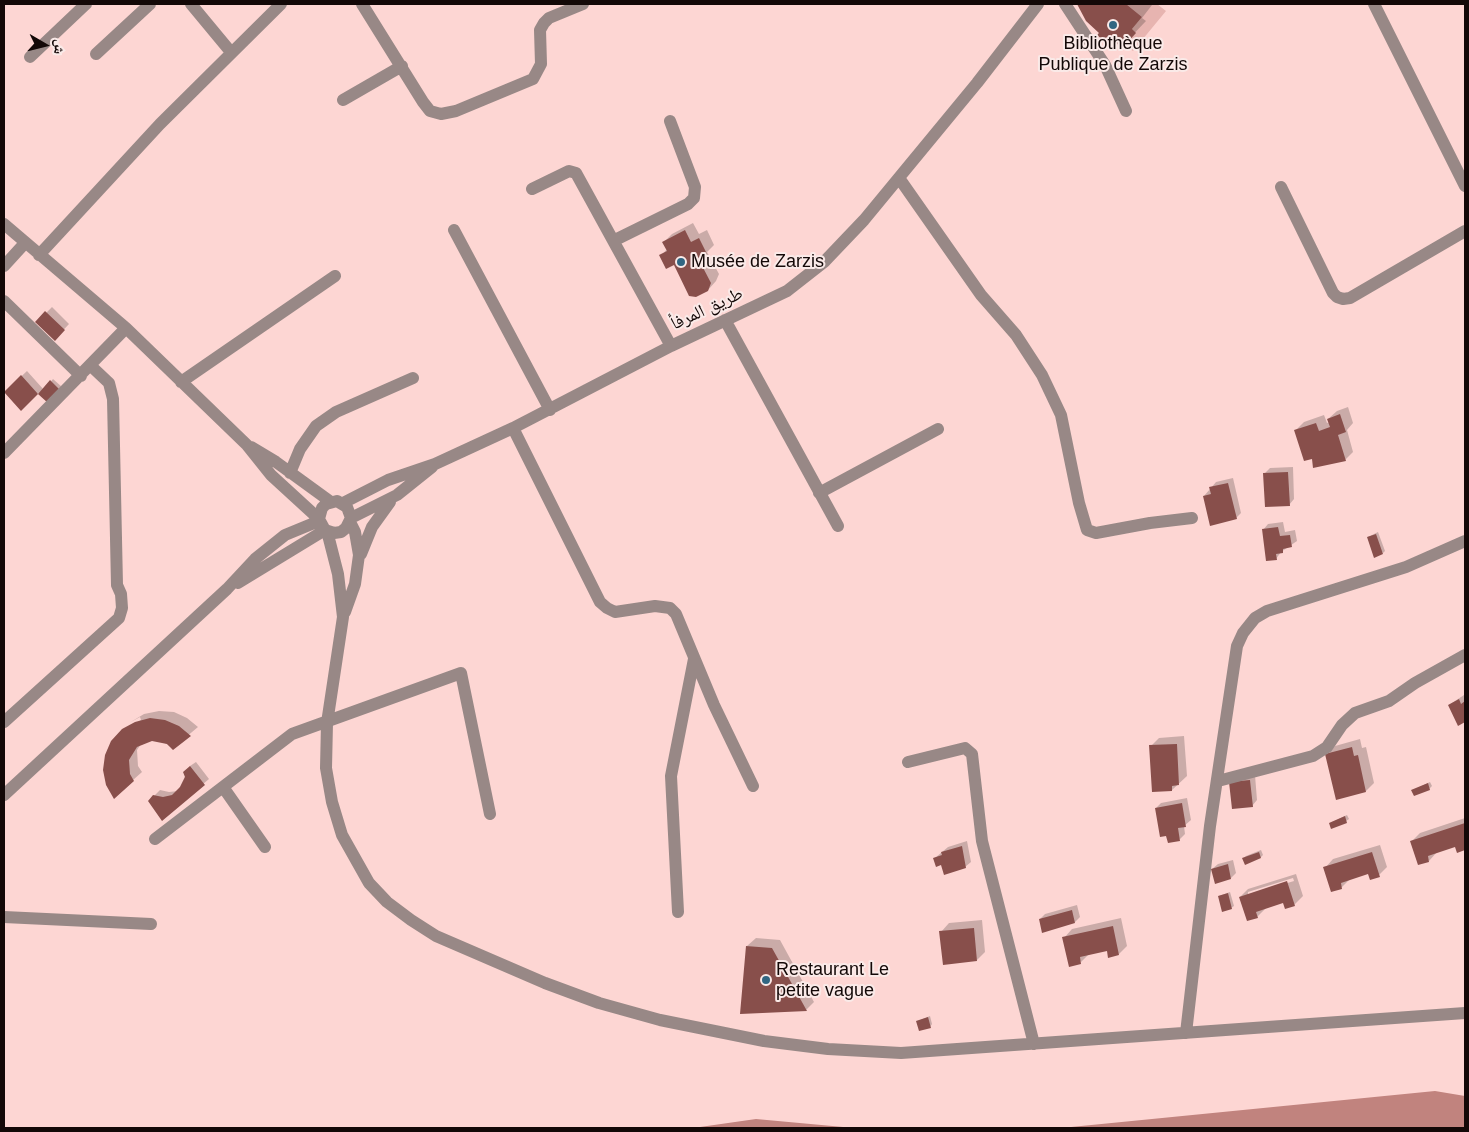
<!DOCTYPE html>
<meta charset="utf-8">
<style>
body{margin:0}
#map{position:relative;width:1469px;height:1132px;overflow:hidden;background:#fdd6d3;font-family:Helvetica,"Noto Naskh Arabic",sans-serif}
canvas{display:block}
.frame{position:absolute;inset:0;border:5px solid #130807;pointer-events:none}
.north{position:absolute;left:20px;top:20px;width:50px;height:50px;-webkit-text-stroke:4px #faeae8;paint-order:stroke;rotate:98deg;font-size:14px;font-weight:700;line-height:20px;text-align:center;color:#130807}
.north::after{content:'';display:block;margin:auto;width:18px;height:22px;background:#130807;clip-path:polygon(50% 0,100% 100%,50% 72%,0 100%)}
</style>
<div id="map">
<canvas width="1469" height="1132"></canvas>
<div class="frame"></div>
<div class="north">ش</div>
</div>
<script>
const g = document.querySelector('canvas').getContext('2d');
g.lineJoin = 'round';
function fillPath(path, color) { g.fillStyle = color; g.fill(path, 'evenodd'); }
const toPath = rows => new Path2D(rows.map(r => 'M' + r).join(''));
function stroke(path, color, width, dash) { g.strokeStyle = color; g.lineWidth = width; g.lineCap = dash ? 'butt' : 'round'; g.setLineDash(dash || []); g.stroke(path); }
function drawText(font, color, halo, rows, align = 'center') {
  g.font = font + ' Helvetica,"Noto Naskh Arabic",sans-serif'; g.lineWidth = 4; g.setLineDash([]); g.textBaseline = 'middle'; g.strokeStyle = halo; g.fillStyle = color; for (const [text, x, y, turn = 0] of rows) {
    g.save(); g.translate(x, y); g.rotate((+turn || 0) * Math.PI / 180); g.textAlign = isNaN(turn) ? turn : align; if (halo) g.strokeText(text, 0, 0); g.fillText(text, 0, 0); g.restore();
  }
}
const green = toPath([
 [1126,4,1157,4,1166,11,1133,51,1125,45,1135,33,1132,29,1142,17]
]);
const water = toPath([
 [1435,1091,1465,1096,1465,1128,1061,1128],
 [756,1119,854,1128,693,1128]
]);
const shadow = toPath([
 [1078,4,1150,4,1152,5,1142,18,1146,21,1125,43,1101,33,1087,20],
 [693,223,699,234,707,230,714,245,707,252,719,274,716,281,708,290,674,263,661,256,667,249,664,242,672,234],
 [52,307,69,324,55,339,37,322],
 [27,371,44,390,53,379,62,387,48,402,38,393,21,409,5,392],
 [1348,407,1353,423,1347,430,1353,452,1345,460,1313,458,1296,430,1304,422,1324,415,1327,423,1330,422,1328,419,1337,411],
 [1293,467,1294,499,1289,505,1265,473,1270,468],
 [1233,478,1241,513,1236,518,1204,496,1216,482],
 [1283,522,1285,532,1295,530,1297,541,1281,552,1276,559,1263,530,1268,524],
 [1378,532,1385,551,1383,553,1368,537],
 [1464,695,1465,721,1459,724,1449,705],
 [159,711,174,712,187,718,198,727,173,748,160,740,143,741,137,750,138,766,142,772,114,797,123,730,141,720,140,717,129,723,144,714],
 [1184,736,1187,776,1172,790,1151,746,1159,738],
 [1360,739,1362,748,1366,747,1374,783,1366,791,1337,798,1327,754,1335,746],
 [196,762,209,779,162,819,154,796,160,790,169,792,178,791,190,766],
 [1255,775,1257,800,1252,806,1230,783],
 [1430,782,1432,786,1429,789,1413,790],
 [1187,798,1191,820,1184,826,1185,834,1180,839,1167,834,1156,808,1161,803],
 [1347,815,1349,819,1346,821,1330,823],
 [1465,818,1465,849,1458,851,1456,846,1437,852,1429,861,1412,841,1420,833],
 [967,841,971,862,965,867,942,863,935,858,948,847],
 [1380,845,1387,867,1379,875,1369,873,1350,879,1342,887,1332,891,1325,868,1333,859],
 [1261,850,1263,855,1261,857,1245,863,1244,858,1246,856],
 [1233,860,1236,873,1231,878,1212,869,1218,864],
 [1296,874,1303,896,1294,905,1284,902,1266,908,1257,917,1240,897,1248,889],
 [1293,878,1294,881,1248,895,1248,892],
 [1230,892,1234,906,1231,908,1219,896],
 [1077,905,1080,917,1075,922,1040,919,1045,914],
 [1121,918,1127,946,1119,954,1107,950,1090,953,1081,962,1064,938,1072,929],
 [982,920,985,952,977,960,941,932,949,923],
 [756,938,780,940,814,1002,806,1010,747,946],
 [930,1016,932,1024,930,1027,918,1021]
]);
const building = toPath([
 [1077,4,1126,4,1142,17,1132,29,1136,33,1125,45,1120,41,1116,46,1109,40,1106,43,1097,35,1099,33,1086,21],
 [685,230,691,242,699,238,707,254,698,258,711,283,708,291,696,297,689,296,674,265,666,269,659,255,667,251,662,242],
 [45,311,65,330,55,341,35,322],
 [21,375,38,394,21,411,4,392],
 [50,380,60,390,48,403,38,394],
 [1340,414,1346,432,1338,435,1346,461,1313,468,1312,459,1304,461,1294,430,1316,423,1319,431,1330,427,1327,419],
 [1288,472,1290,506,1265,507,1263,473],
 [1228,483,1237,519,1210,526,1203,496,1211,494,1209,487],
 [1278,527,1280,536,1290,535,1292,547,1283,549,1283,553,1276,554,1277,560,1266,561,1262,529],
 [1376,534,1383,554,1374,558,1367,537],
 [1459,699,1461,704,1465,701,1465,722,1458,726,1448,705],
 [150,718,165,720,179,726,191,736,173,750,167,744,152,741,137,747,129,760,130,774,134,781,114,799,106,785,103,770,105,755,111,741,122,729,135,722],
 [1177,744,1179,785,1172,786,1172,791,1152,792,1149,745],
 [1352,747,1354,756,1358,755,1366,792,1336,800,1325,754],
 [190,766,205,785,162,821,148,801,153,795,163,797,172,795,180,787,185,777,183,772],
 [1250,780,1253,807,1232,809,1229,782],
 [1428,783,1430,790,1414,796,1411,790],
 [1182,803,1186,827,1178,828,1180,841,1168,843,1166,836,1160,837,1155,808],
 [1345,816,1347,823,1331,829,1329,823],
 [1465,823,1465,850,1457,853,1455,847,1428,856,1429,862,1418,865,1410,841],
 [962,846,966,868,944,875,941,865,936,867,933,858,942,855,941,852],
 [1259,852,1261,858,1245,865,1242,858],
 [1372,852,1380,877,1370,880,1368,874,1341,883,1342,889,1331,892,1323,867],
 [1228,864,1231,879,1215,884,1211,869],
 [1287,881,1295,906,1285,909,1283,903,1256,912,1258,918,1247,921,1239,897],
 [1228,893,1232,909,1222,912,1218,896],
 [1072,910,1075,923,1042,933,1039,919],
 [1113,926,1119,955,1108,958,1107,951,1080,957,1081,964,1069,967,1062,937],
 [974,928,977,961,943,965,939,931],
 [746,946,772,948,807,1011,740,1014],
 [928,1017,931,1028,919,1031,916,1021]
]);
const minor = toPath([
 [191,4,230,51],
 [362,4,423,102,430,111,441,114,456,111,533,79,541,64,540,30,544,23,549,18,583,4],
 [1065,4,1105,65,1126,111],
 [1374,4,1465,186],
 [96,54,150,4],
 [30,57,86,4],
 [343,100,402,66],
 [899,178,981,295,1016,335,1042,375,1061,415,1079,503,1087,530,1096,533,1150,523,1192,518],
 [1281,187,1333,293,1337,297,1343,299,1350,298,1465,231],
 [532,189,569,171,576,173,671,346],
 [4,224,126,328,247,445,271,475,319,519,325,530,334,533,341,532,346,528,351,518,347,507,337,501,326,504,322,508,319,519],
 [454,230,550,410],
 [615,240,688,204,694,198,695,187,670,121],
 [39,255,160,124,281,4],
 [4,266,25,243],
 [4,301,81,376],
 [725,320,838,526],
 [181,382,335,276],
 [513,428,600,602,607,608,615,612,655,606,670,608,676,614,714,705,753,786],
 [251,447,276,462,331,502],
 [4,453,126,328],
 [290,473,300,449,316,426,336,412,413,378],
 [819,493,938,429],
 [343,503,388,480,435,464,513,428,671,346,787,291,824,262,864,220,977,83,1038,4],
 [351,518,397,495,432,467],
 [327,531,338,574,343,617,327,723,326,768,332,802,342,835,369,883,387,902,411,920,436,936,545,983,599,1003,660,1020,764,1041,828,1049,901,1053,1465,1013],
 [361,554,372,527,390,502],
 [238,583,325,530],
 [345,612,355,584,359,555,355,532,350,522],
 [4,722,119,618,122,608,121,594,117,585,113,399,109,383,91,366],
 [908,762,965,748,972,754,982,841,1034,1044],
 [1218,781,1313,756,1327,747,1342,725,1355,713,1389,701,1415,683,1465,655],
 [223,787,265,847],
 [4,795,227,589,255,559,285,535,319,521],
 [155,839,292,734,461,673,490,814],
 [678,912,671,776,694,659],
 [4,917,151,924],
 [1186,1033,1210,826,1237,646,1243,633,1255,618,1267,611,1406,567,1465,541]
]);
const markers = [
 [1113,25,5,"#316682"],
 [681,262,5,"#316682"],
 [766,980,5,"#316682"]
];
const poiNames = [
 ["Bibliothèque",1113,44,"center"],
 ["Publique de Zarzis",1113,65,"center"],
 ["Musée de Zarzis",691,262],
 ["Restaurant Le",776,970],
 ["petite vague",776,991]
];
const streetNames = [
 ["طريق المرفأ",707,309,-25]
];
fillPath(green, '#e7b4b0');
fillPath(water, '#c1837e');
fillPath(shadow, '#0003');
fillPath(building, '#884f4b');
stroke(minor, '#988886', 12);
for (const [x, y, r, color] of markers) { const dot = new Path2D(); dot.arc(x, y, r, 0, 2 * Math.PI); g.fillStyle = color; g.fill(dot); stroke(dot, '#faeae8', 2); }
drawText('18px', '#130807', '#faeae8', poiNames, 'left');
drawText('18px', '#130807', '#faeae8', streetNames);
</script>
